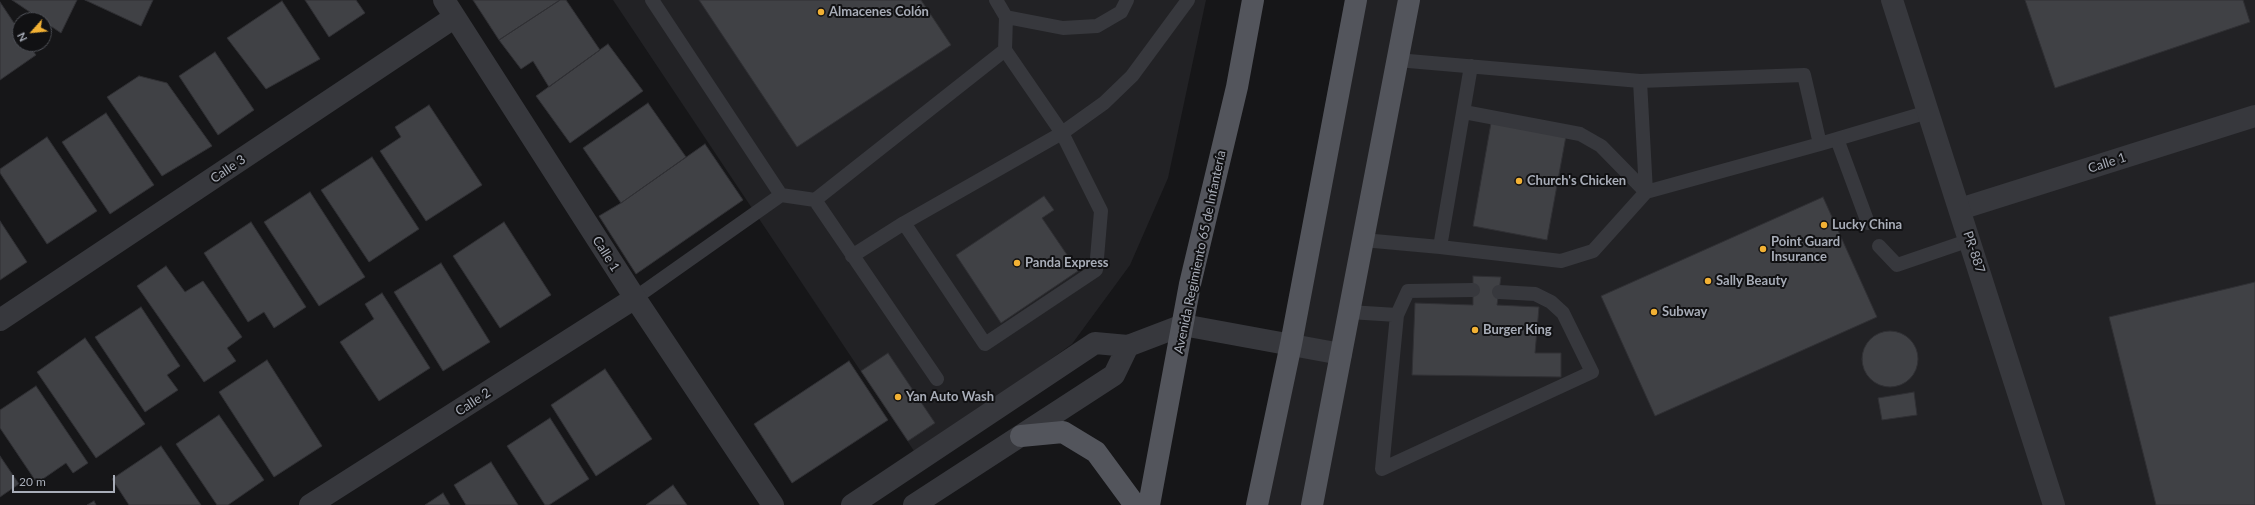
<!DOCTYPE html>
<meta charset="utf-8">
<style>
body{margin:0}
#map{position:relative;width:2255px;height:505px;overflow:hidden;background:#161618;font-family:Lato,sans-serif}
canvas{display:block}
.north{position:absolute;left:12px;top:12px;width:40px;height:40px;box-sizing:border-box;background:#111113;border:1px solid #4d4f55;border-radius:50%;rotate:243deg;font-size:11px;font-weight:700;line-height:16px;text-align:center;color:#a8adb8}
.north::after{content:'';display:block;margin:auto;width:14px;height:18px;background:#f2b134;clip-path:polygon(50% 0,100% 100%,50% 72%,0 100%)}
.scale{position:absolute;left:12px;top:475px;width:103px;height:18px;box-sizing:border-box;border:2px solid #a8adb8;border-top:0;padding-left:5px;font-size:12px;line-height:14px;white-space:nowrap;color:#a8adb8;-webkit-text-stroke:3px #111113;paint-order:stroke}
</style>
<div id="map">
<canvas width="2255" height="505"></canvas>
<div class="north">N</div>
<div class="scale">20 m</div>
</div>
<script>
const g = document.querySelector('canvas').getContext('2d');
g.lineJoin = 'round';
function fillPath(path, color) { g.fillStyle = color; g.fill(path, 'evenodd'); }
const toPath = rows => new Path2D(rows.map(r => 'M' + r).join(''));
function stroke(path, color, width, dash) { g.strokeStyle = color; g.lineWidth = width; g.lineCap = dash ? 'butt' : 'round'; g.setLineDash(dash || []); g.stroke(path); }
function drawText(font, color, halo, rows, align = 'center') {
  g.font = font + ' Lato,sans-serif'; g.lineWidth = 4; g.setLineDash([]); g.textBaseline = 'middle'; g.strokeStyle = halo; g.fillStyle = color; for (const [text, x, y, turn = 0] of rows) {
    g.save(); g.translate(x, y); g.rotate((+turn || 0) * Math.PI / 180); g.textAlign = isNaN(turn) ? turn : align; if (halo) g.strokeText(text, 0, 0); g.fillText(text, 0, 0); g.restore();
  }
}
const built = toPath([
 [613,0,1206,0,1168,178,1130,265,1072,344,985,406,914,451],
 [1345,0,2255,0,2255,505,1250,505]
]);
const building = toPath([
 [12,0,77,0,61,33,12,0],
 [85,0,153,0,141,26,85,0],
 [305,0,356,0,365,13,329,37,305,0],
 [473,0,560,0,499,40,473,0],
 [560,0,566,0,600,50,549,87,533,61,521,69,499,40,560,0],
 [699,0,921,0,951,45,797,147,699,0],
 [2025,0,2243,0,2250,22,2055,88,2025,0],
 [282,1,320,59,266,89,227,38,282,1],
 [0,2,20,32,20,44,28,44,36,55,0,80,0,2],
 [608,44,643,91,570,143,536,96,608,44],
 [215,52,254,110,218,135,179,76,215,52],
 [139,76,167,83,212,146,162,176,107,97,139,76],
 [648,103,686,157,621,203,583,148,648,103],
 [429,105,482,185,426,221,380,151,401,137,395,127,429,105],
 [106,113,154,185,110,214,62,142,106,113],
 [1491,123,1566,136,1547,240,1473,226,1491,123],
 [47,137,97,211,47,244,0,173,0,169,47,137],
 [705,144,743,200,636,274,599,216,621,203,705,144],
 [372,157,419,229,369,262,321,190,372,157],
 [310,192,365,277,319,306,264,222,310,192],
 [1044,196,1054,210,1042,218,1078,271,1001,323,956,255,1044,196],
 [1823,197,1877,317,1655,416,1601,296,1823,197],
 [0,221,27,262,0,280,0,221],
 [251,222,306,307,274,328,264,312,248,322,204,253,251,222],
 [504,222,551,295,500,328,453,256,504,222],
 [441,263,490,342,443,371,394,292,441,263],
 [166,266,185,292,203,281,242,337,227,348,236,361,204,382,137,286,166,266],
 [1473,276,1501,277,1497,305,1539,307,1535,353,1561,353,1561,377,1412,375,1415,303,1473,305,1473,276],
 [2255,282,2255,505,2156,505,2109,317,2255,282],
 [382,293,430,368,379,401,340,342,374,319,365,304,382,293],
 [141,307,180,366,167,375,178,390,145,412,95,337,141,307],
 '1862 359a28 28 0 1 1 56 0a28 28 0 1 1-56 0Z',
 [85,338,145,424,96,458,37,372,85,338],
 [888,353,935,423,908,441,861,371,888,353],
 [267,360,322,446,274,477,219,392,267,360],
 [849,361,888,420,792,483,754,424,849,361],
 [605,369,652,439,596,476,551,405,605,369],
 [36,386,88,463,73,473,66,463,37,483,0,428,0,410,36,386],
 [1914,392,1917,415,1882,420,1878,398,1914,392],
 [219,415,264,480,228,505,217,505,176,444,219,415],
 [550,418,589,479,549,505,545,505,507,446,550,418],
 [161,446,201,505,129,505,112,479,161,446],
 [0,456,19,484,0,497,0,456],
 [491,462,518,505,466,505,454,485,491,462],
 [673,485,687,505,646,505,673,485],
 [443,493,450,505,425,505,443,493],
 [94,501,96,505,87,505,94,501]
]);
const service = toPath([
 [652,0,781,195],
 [996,0,1006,17,1005,50],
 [1006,17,1063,28,1097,26,1121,12,1127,0],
 [1397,60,1640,81],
 [1464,112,1580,134,1601,146,1646,192,1593,251,1561,261,1440,247,1471,66],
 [1837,139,1868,223],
 [1820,144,1646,192,1640,81,1804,75,1820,144,1928,112],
 [815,200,937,379],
 [1363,240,1440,247],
 [1879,246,1897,265,1970,240],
 [852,256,904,223,1062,133,1101,211,1096,270,985,344,904,223],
 [635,298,781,195,815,200,1005,50,1062,133,1104,103,1132,76,1188,0],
 [1349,312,1397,315,1382,469,1592,372,1563,313,1551,302,1535,294,1499,292],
 [1397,315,1408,291,1473,290]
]);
const minor = toPath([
 [444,0,635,298,773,505],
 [1960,209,2255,116],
 [0,320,455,17],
 [310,505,635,298]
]);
const tertiary = toPath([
 [1892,0,2054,505],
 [852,505,1095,343,1128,346,1183,325,1341,354],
 [914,505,1114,375,1128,346]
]);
const primary = toPath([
 [1021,436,1063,432,1096,452,1135,505],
 [1149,505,1190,284,1237,87,1253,0],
 [1257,505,1291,344,1356,0],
 [1312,505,1409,0]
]);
const markers = [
 [821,12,4,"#f2b134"],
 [1519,181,4,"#f2b134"],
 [1824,225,4,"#f2b134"],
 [1763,249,4,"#f2b134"],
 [1017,263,4,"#f2b134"],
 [1708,281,4,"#f2b134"],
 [1654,312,4,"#f2b134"],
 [1475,330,4,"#f2b134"],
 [898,397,4,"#f2b134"]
];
const poiNames = [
 ["Almacenes Colón",829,12],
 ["Church's Chicken",1527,181],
 ["Lucky China",1832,225],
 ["Point Guard",1771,242],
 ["Insurance",1771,257],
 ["Panda Express",1025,263],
 ["Sally Beauty",1716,281],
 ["Subway",1662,312],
 ["Burger King",1483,330],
 ["Yan Auto Wash",906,397]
];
const streetNames = [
 ["Calle 1",2107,163,-18],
 ["Calle 3",228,169,-34],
 ["Avenida Regimiento 65 de Infantería",1200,252,-78],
 ["PR-887",1974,252,72],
 ["Calle 1",606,254,58],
 ["Calle 2",473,402,-33]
];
fillPath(built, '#222225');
fillPath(building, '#404145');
stroke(building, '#303034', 1);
stroke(service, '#37383d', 14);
stroke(minor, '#37383d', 22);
stroke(tertiary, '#37383d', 22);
stroke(primary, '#53555c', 22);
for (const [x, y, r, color] of markers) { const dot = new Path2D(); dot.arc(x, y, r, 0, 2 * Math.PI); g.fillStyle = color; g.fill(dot); stroke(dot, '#111113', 1.5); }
drawText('bold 13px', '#a8adb8', '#111113', poiNames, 'left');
drawText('13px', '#a8adb8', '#111113', streetNames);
</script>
